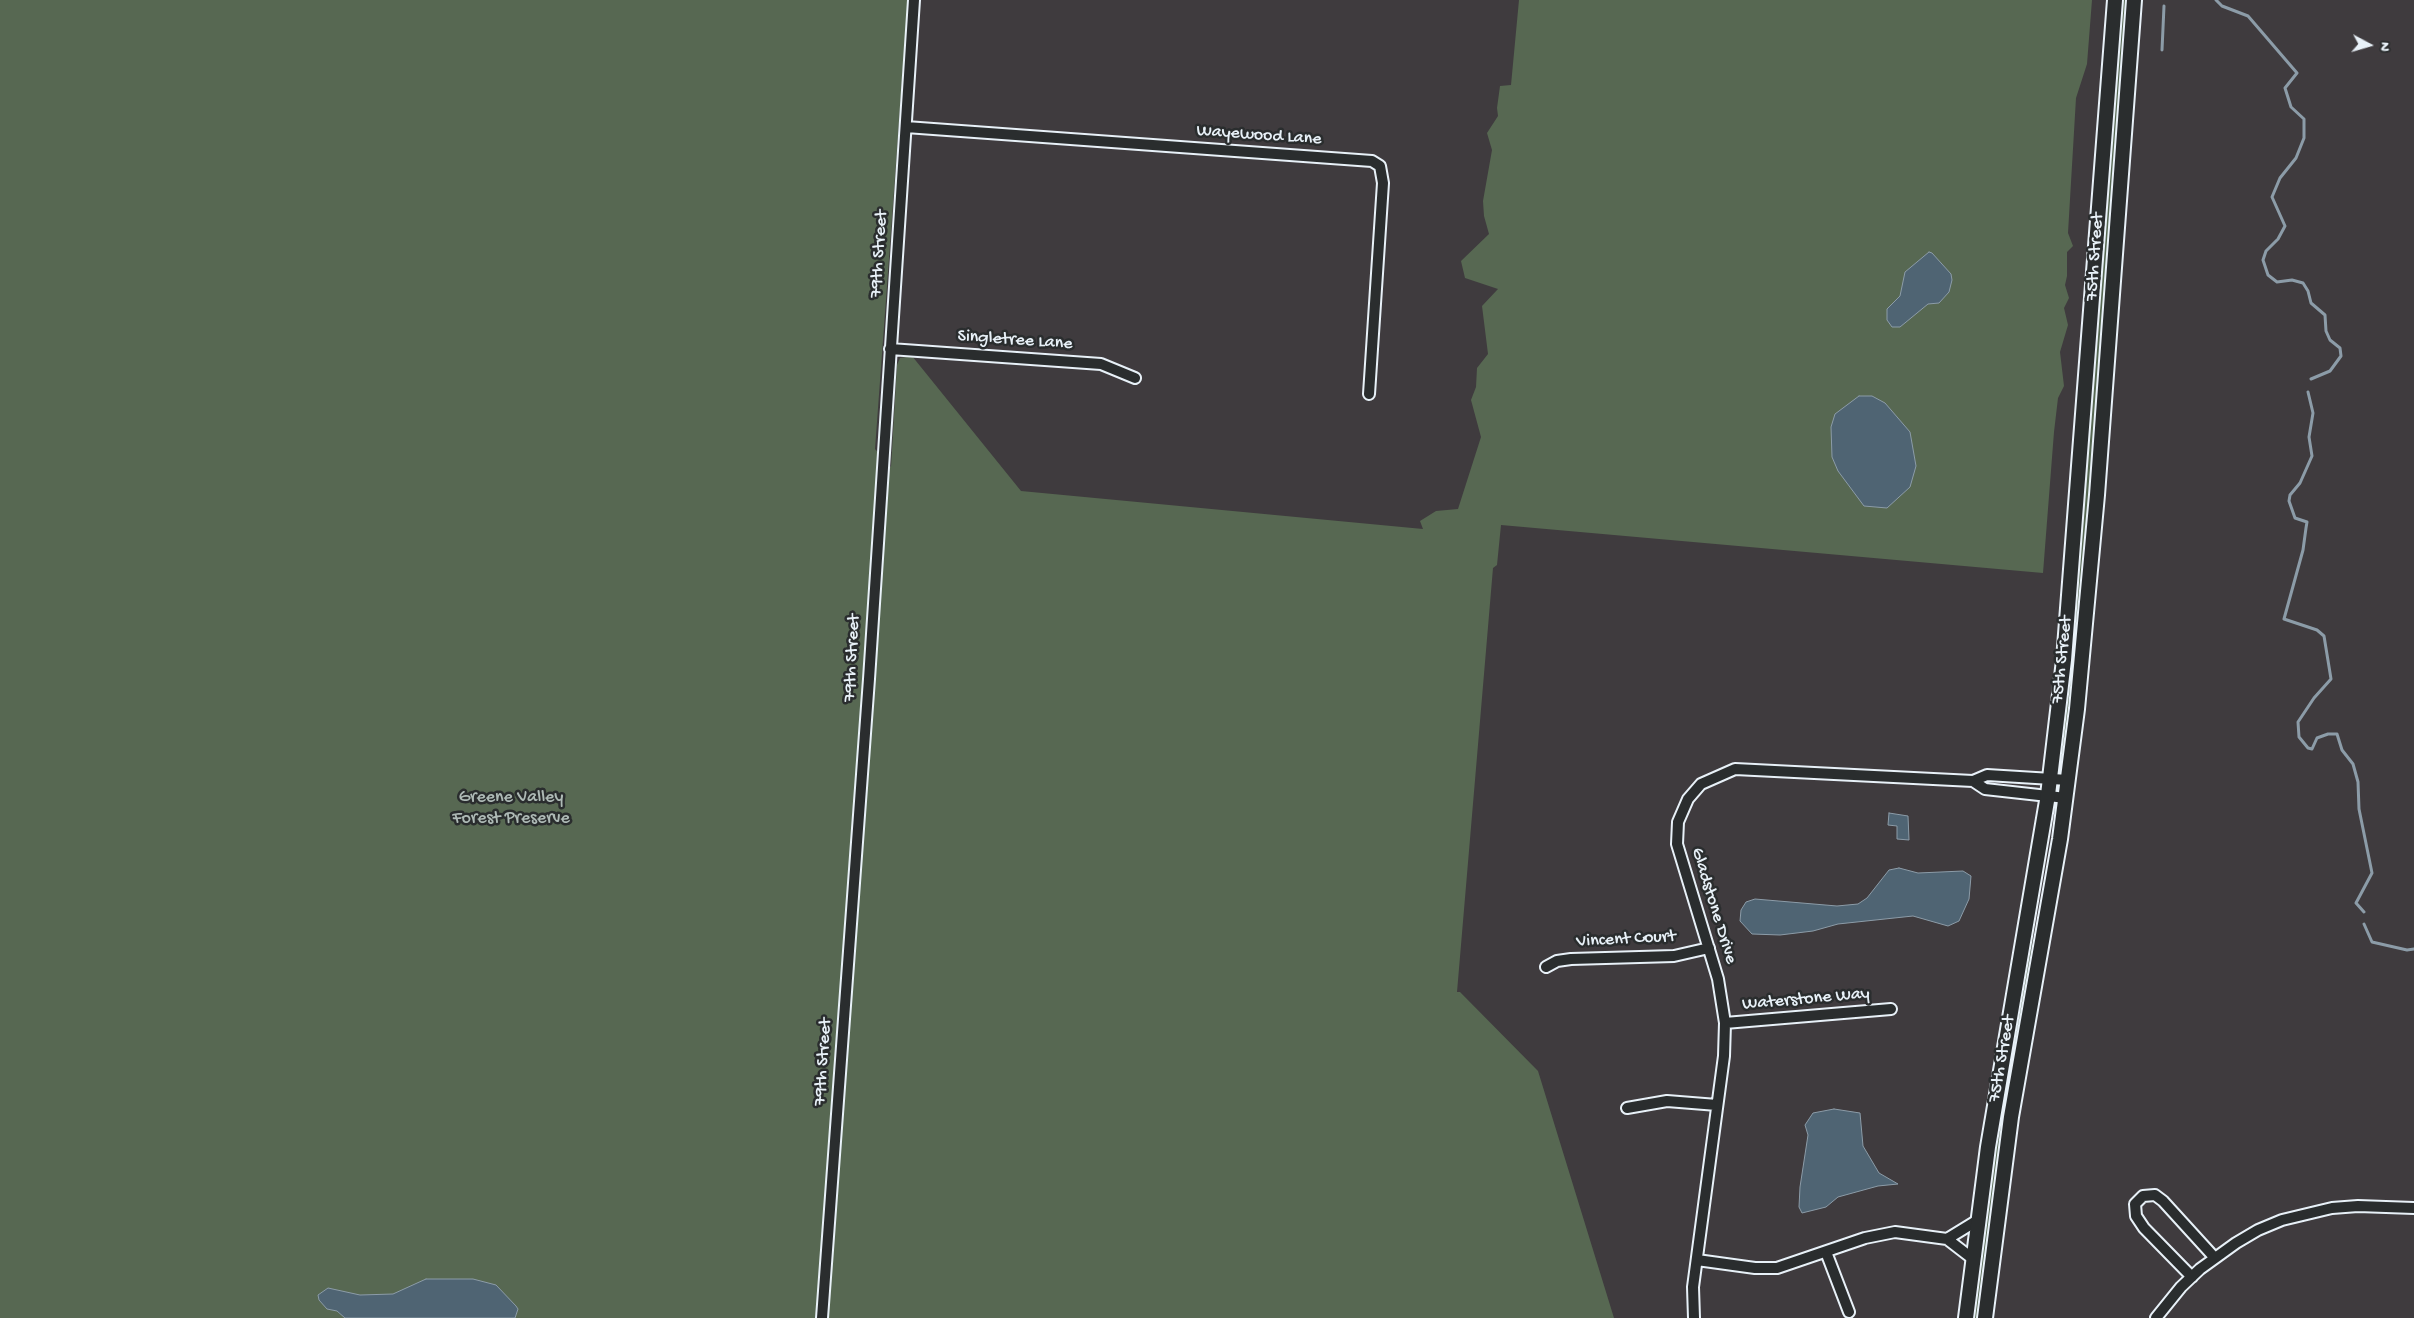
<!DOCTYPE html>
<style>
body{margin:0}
#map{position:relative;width:2414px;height:1318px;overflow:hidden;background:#3f3b3e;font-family:"Gochi Hand",sans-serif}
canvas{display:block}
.north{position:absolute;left:2344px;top:20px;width:50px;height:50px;-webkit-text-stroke:4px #2a2d2e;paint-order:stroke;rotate:96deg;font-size:14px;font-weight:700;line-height:20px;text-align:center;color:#e8f1f8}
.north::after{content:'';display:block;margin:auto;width:18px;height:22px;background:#e8f1f8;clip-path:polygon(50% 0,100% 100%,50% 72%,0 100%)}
</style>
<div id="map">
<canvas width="2414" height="1318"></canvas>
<div class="north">N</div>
</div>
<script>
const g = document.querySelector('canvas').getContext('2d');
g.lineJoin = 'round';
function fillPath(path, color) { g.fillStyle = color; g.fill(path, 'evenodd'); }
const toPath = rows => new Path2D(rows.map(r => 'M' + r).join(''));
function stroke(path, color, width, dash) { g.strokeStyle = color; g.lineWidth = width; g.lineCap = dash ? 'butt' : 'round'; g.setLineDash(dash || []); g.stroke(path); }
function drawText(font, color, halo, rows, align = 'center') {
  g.font = font + ' "Gochi Hand",sans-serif'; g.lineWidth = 5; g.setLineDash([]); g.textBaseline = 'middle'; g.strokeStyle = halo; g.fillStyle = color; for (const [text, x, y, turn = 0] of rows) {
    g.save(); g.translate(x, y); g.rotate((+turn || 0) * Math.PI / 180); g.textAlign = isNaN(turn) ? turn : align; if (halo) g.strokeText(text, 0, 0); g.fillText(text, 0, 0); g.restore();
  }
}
const green = toPath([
 [0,0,908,0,875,449,891,467,897,365,900,358,912,356,1021,491,1423,529,1420,521,1436,511,1458,509,1481,437,1471,400,1476,387,1477,368,1488,354,1482,306,1498,289,1465,278,1461,261,1489,234,1484,216,1483,201,1492,150,1487,133,1498,116,1497,108,1500,86,1511,85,1519,0,2092,0,2087,64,2076,98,2068,233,2073,246,2067,252,2067,276,2065,285,2069,298,2064,308,2068,325,2060,352,2064,386,2058,398,2054,432,2043,573,1501,525,1497,565,1493,568,1457,992,1460,992,1538,1071,1614,1318,0,1318],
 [2121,0,2127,0,2083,583,2070,719,2063,765,2059,773,2077,593],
 [2035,919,2025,1001,1998,1165,1978,1318,1972,1318,2004,1088]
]);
const water = toPath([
 [1929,252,1932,253,1951,274,1952,280,1949,292,1939,303,1928,304,1900,327,1892,327,1887,320,1887,309,1900,296,1905,272,1929,252],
 [1859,396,1872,396,1885,403,1910,432,1916,466,1910,487,1887,508,1864,506,1838,471,1832,457,1831,427,1835,414,1859,396],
 [1889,813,1908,816,1909,840,1897,839,1897,826,1888,825,1889,813],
 [1899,868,1918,873,1963,871,1971,876,1969,899,1959,921,1948,926,1913,916,1838,924,1813,931,1780,935,1752,934,1740,921,1741,910,1746,902,1755,899,1837,906,1858,904,1867,898,1889,870,1899,868],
 [1834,1109,1860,1113,1863,1146,1879,1173,1898,1184,1878,1186,1838,1197,1826,1207,1802,1213,1799,1207,1800,1187,1808,1135,1805,1125,1813,1113,1834,1109],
 [426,1279,473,1279,496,1285,516,1306,518,1309,515,1318,345,1318,337,1311,327,1309,319,1300,318,1295,328,1288,360,1295,393,1294,426,1279]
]);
const stream = toPath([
 [2216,0,2222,6,2248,16,2297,73,2285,88,2291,107,2304,119,2304,138,2296,158,2280,178,2272,197,2285,226,2278,239,2266,251,2263,260,2268,275,2277,282,2292,280,2303,283,2308,291,2311,303,2325,315,2326,331,2330,340,2340,348,2341,356,2330,371,2311,379],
 [2162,50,2164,6],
 [2308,392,2313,413,2309,437,2312,456,2300,483,2290,495,2289,501,2295,518,2307,522,2306,528,2303,550,2284,619,2317,630,2324,636,2331,679,2314,698,2298,722,2299,737,2308,748,2312,749,2317,738,2328,734,2337,734,2342,750,2353,764,2358,782,2359,809,2372,873,2356,903,2364,912],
 [2364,924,2372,942,2407,950,2414,949]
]);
const street = toPath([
 [906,127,1372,161,1380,166,1383,183,1369,394],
 [890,349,1101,364,1135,378],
 [1973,781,1985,789,2066,798],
 [1546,967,1557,961,1571,959,1674,956,1709,948],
 [1725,1023,1891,1009],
 [1627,1108,1667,1101,1717,1105],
 [1947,1239,1978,1220],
 [1826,1252,1849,1312],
 [1697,1260,1755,1268,1777,1268,1865,1238,1895,1232,1947,1239,1973,1259],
 [2192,1277,2144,1228,2136,1216,2135,1204,2143,1196,2155,1195,2163,1201,2214,1257],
 [822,1318,869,679,914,0],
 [1694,1318,1693,1287,1724,1056,1725,1023,1718,979,1677,844,1678,822,1688,799,1701,784,1735,769,1973,781,1987,775,2068,780],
 [2156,1318,2181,1287,2200,1269,2236,1243,2258,1230,2282,1220,2332,1208,2358,1206,2414,1208]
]);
const secondary = toPath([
 [1966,1318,1988,1147,2048,795,2064,660,2115,0],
 [1985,1318,2011,1117,2060,839,2077,709,2097,495,2134,0]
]);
const streetNames = [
 ["Wayewood Lane",1259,136,4],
 ["79th Street",880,254,-86],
 ["75th Street",2096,257,-86],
 ["Singletree Lane",1015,341,4],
 ["79th Street",853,658,-87],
 ["75th Street",2063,660,-84],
 ["Gladstone Drive",1713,906,73],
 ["Vincent Court",1626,940,-3],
 ["Waterstone Way",1806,1000,-5],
 ["75th Street",2003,1059,-80],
 ["79th Street",824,1062,-86]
];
const parkNames = [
 ["Greene Valley",511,798],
 ["Forest Preserve",511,819]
];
fillPath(green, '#576852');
fillPath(water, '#4f6473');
stroke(water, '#8c9ca8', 1);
stroke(stream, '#8c9ca8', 3);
stroke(street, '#e8f1f8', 14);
stroke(secondary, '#e8f1f8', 18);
stroke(street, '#2a2d2e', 10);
stroke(secondary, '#2a2d2e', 14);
drawText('18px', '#e8f1f8', '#2a2d2e', streetNames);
drawText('18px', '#aebab6', '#2a2d2e', parkNames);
</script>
